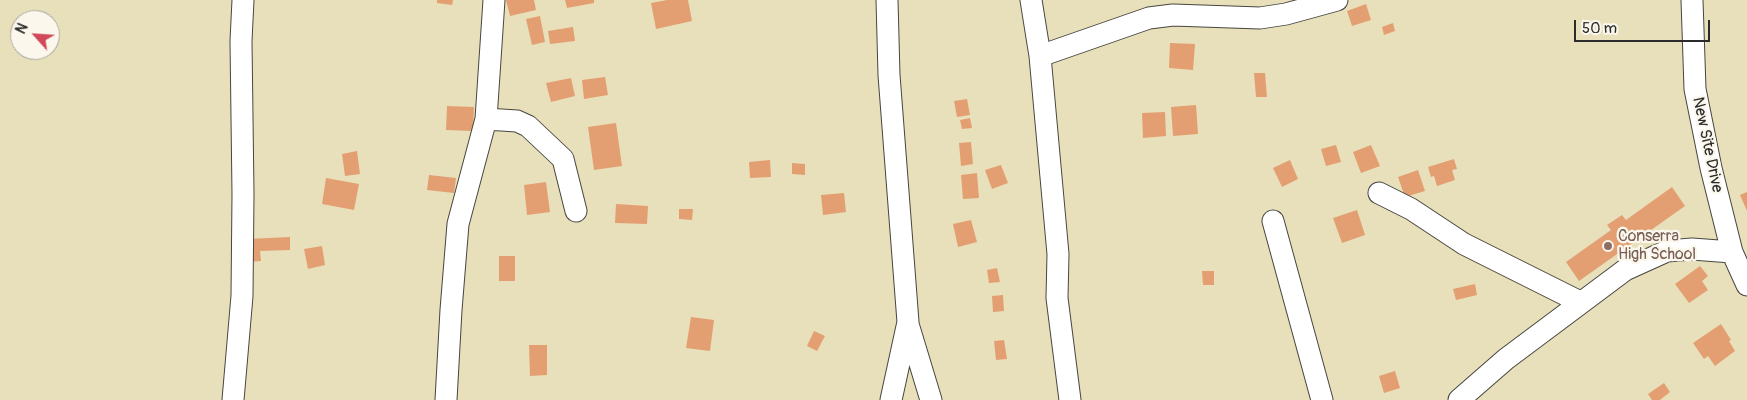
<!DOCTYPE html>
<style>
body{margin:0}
#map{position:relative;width:1747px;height:400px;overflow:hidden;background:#e8e0ba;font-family:Pangolin,sans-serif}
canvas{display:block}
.north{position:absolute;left:10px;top:10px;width:50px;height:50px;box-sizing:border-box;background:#fbf7ec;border:1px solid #a8a59f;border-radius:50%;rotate:296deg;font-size:14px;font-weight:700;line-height:20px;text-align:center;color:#2b2b2b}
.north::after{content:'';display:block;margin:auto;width:18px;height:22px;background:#d1495b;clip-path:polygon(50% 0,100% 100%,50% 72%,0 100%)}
.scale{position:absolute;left:1574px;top:20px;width:136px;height:22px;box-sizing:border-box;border:2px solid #2b2b2b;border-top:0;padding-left:6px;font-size:15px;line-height:18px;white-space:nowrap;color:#2b2b2b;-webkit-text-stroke:4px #fbf7ec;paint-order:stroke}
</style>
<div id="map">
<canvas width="1747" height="400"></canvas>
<div class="north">N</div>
<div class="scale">50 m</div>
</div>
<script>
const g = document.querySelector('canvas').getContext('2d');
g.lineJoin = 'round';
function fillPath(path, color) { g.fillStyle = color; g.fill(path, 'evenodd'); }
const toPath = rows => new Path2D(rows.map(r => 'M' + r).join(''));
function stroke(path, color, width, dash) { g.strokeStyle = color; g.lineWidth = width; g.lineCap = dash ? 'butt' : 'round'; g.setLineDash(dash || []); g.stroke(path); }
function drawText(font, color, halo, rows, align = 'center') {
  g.font = font + ' Pangolin,sans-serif'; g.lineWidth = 4.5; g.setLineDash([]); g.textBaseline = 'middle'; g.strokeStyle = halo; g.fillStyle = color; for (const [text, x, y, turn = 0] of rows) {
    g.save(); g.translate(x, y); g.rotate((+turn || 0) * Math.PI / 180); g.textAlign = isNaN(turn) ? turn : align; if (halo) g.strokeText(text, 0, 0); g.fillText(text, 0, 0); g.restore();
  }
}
const building = toPath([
 [437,0,453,0,452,5,437,3],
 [506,0,534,0,536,10,510,16],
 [565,0,594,0,594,3,567,8],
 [667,0,688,0,692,21,656,29,651,3],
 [1366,4,1371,20,1352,26,1347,11],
 [540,16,545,42,532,45,526,19],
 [1393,23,1395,31,1384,35,1382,27],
 [573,27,575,41,550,44,548,31],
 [1170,43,1195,44,1193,70,1169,68],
 [1254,73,1265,73,1267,97,1256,97],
 [605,77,608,95,584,99,582,80],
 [571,78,575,96,551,102,546,83],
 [967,99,970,115,957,117,954,101],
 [1196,105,1198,134,1173,136,1171,107],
 [447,106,474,107,473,131,446,130],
 [1165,112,1166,136,1143,138,1142,113],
 [970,118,972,128,962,129,960,120],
 [616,123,622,166,594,170,588,127],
 [971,142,973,164,961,166,959,143],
 [1336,145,1341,162,1326,166,1321,149],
 [1371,145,1380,166,1361,173,1353,152],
 [357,151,360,174,345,176,342,154],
 [1454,159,1457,169,1452,170,1455,180,1437,186,1434,176,1431,177,1428,167],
 [770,160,771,177,750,178,749,162],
 [1290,160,1298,179,1282,187,1273,168],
 [792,163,805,164,805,175,792,174],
 [1001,165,1008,183,992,189,985,170],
 [1418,170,1425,191,1405,197,1398,177],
 [977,173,979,198,963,199,961,175],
 [429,175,456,178,454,193,427,190],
 [326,178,359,184,354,210,322,204],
 [546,182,550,212,527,215,524,185],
 [1672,187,1685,206,1579,281,1566,262,1611,230,1607,225,1622,215,1626,220],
 [1747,192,1747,211,1740,195],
 [844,193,846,212,823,215,821,195],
 [616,204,648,206,647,224,615,223],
 [679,209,693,209,692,220,679,219],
 [1357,210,1365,235,1342,243,1333,218],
 [971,220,977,242,958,247,953,224],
 [290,237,290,250,260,251,261,261,247,262,247,239],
 [322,246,325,265,308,269,304,249],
 [499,256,515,256,515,281,499,281],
 [1700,266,1708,276,1702,281,1708,290,1689,303,1675,284],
 [997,268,1000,282,989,283,987,270],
 [1202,271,1214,271,1214,285,1203,285],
 [1475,284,1477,295,1456,300,1453,289],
 [1003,295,1004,311,993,312,992,296],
 [691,317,714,320,710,351,686,348],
 [1721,324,1731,340,1729,341,1735,351,1715,366,1708,356,1704,359,1693,343],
 [814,331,825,336,817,351,807,346],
 [1004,340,1007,359,996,360,994,341],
 [529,345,547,345,547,375,530,376],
 [1395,371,1400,388,1384,393,1379,376],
 [1664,383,1670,392,1660,400,1652,400,1648,394]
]);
const street = toPath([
 [887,0,889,75,908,322,891,400],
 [1031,0,1040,56,1058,254,1057,298,1070,400],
 [1692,0,1695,89,1711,168,1732,252,1747,285],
 [1040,56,1149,18,1173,15,1260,18,1286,14,1337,0],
 [486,119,517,121,528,126,563,159,576,211],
 [1379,193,1411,209,1464,244,1580,302],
 [1273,221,1322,400],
 [908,324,931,400],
 [233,400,242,296,243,194,241,41,243,0],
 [446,400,451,310,458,224,486,119,494,0],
 [1459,400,1506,359,1625,270,1667,251,1692,249,1732,252]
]);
const markers = [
 [1608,246,5,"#8d6e63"]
];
const streetNames = [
 ["New Site Drive",1707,145,78]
];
const educationNames = [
 ["Conserra",1618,237],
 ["High School",1618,255]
];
fillPath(building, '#e39f72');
stroke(street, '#474640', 23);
stroke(street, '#fff', 21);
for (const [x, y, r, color] of markers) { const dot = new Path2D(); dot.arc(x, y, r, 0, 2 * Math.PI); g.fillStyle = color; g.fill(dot); stroke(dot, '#fbf7ec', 2); }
drawText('16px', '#2b2b2b', '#fbf7ec', streetNames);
drawText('16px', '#785e54', '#fbf7ec', educationNames, 'left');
</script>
